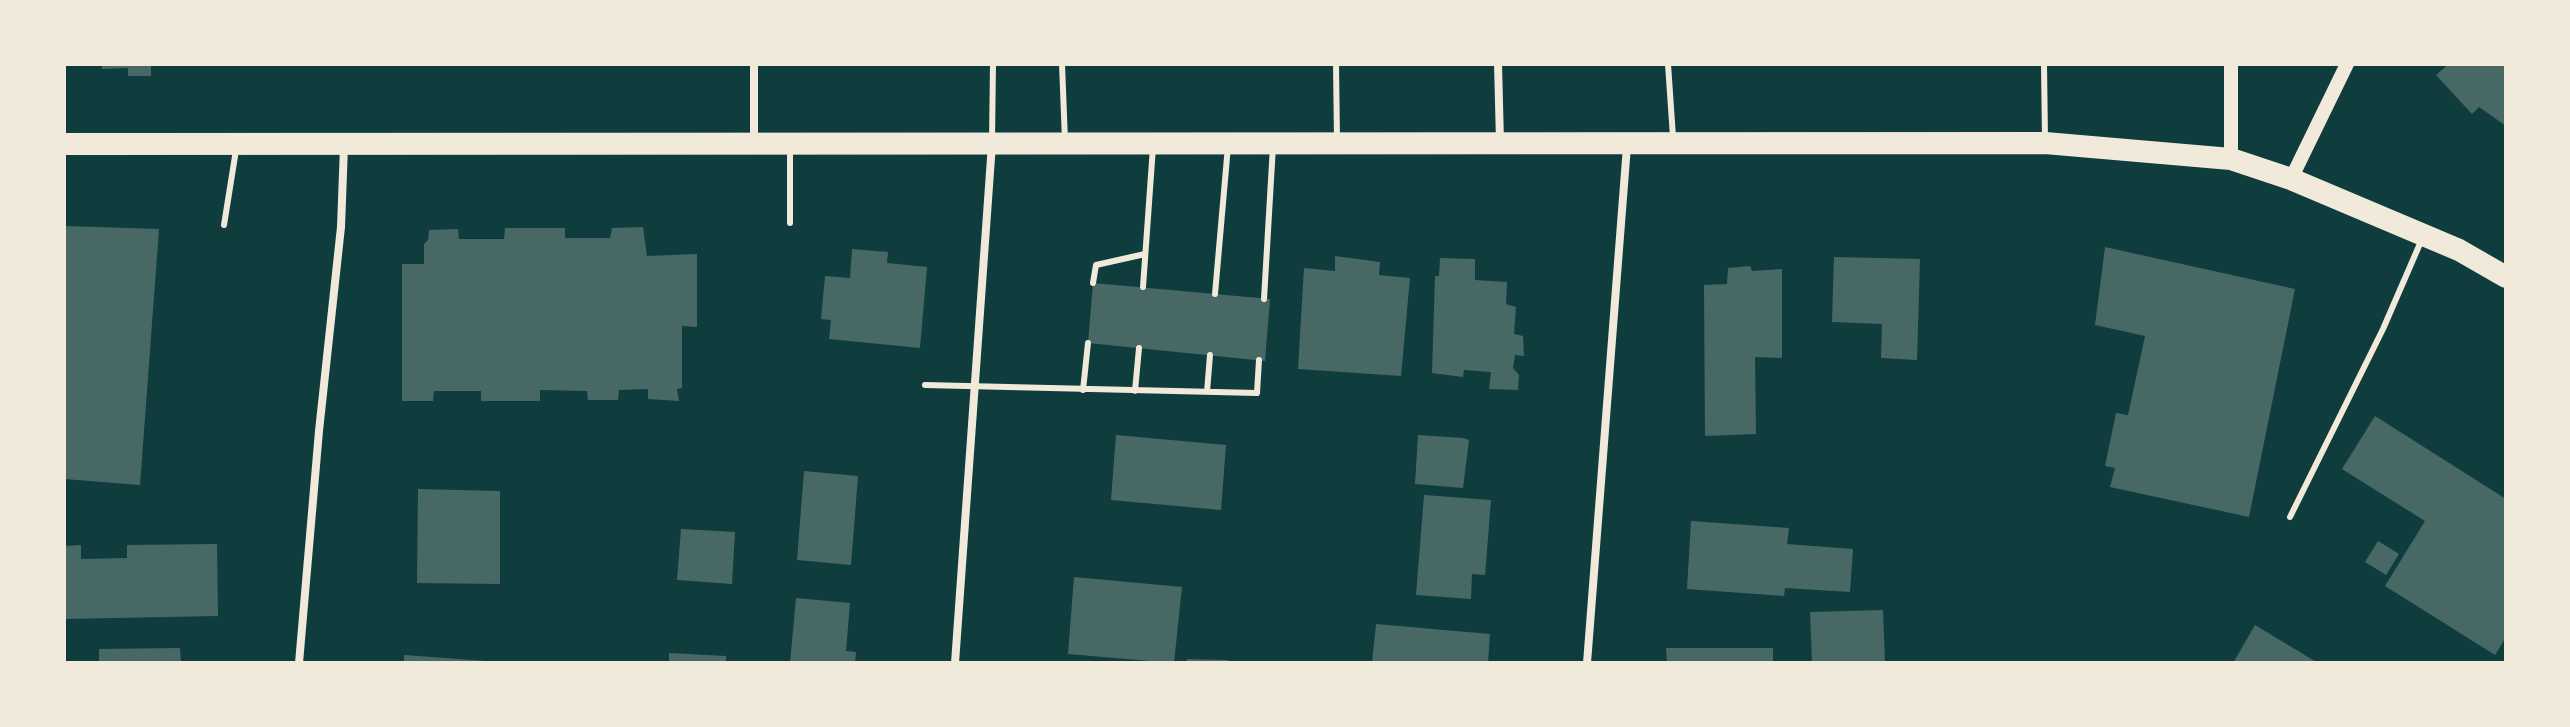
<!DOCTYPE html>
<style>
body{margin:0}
#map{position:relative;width:2570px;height:727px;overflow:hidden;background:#0f3d3e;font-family:"Asap Condensed",sans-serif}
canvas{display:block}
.frame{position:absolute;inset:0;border:66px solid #f1e9da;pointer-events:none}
</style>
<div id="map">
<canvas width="2570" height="727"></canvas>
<div class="frame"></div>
</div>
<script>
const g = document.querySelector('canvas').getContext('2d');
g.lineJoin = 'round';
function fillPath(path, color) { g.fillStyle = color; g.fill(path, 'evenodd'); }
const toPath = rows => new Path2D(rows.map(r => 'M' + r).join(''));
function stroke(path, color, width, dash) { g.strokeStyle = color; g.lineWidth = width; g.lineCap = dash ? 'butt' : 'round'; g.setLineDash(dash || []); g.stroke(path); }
const building = toPath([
 [102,64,151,64,151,76,128,76,128,68,102,69],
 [2449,64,2506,64,2506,126,2479,107,2472,114,2436,75],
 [64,226,159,229,140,485,64,479],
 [643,227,647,256,697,254,697,327,682,326,682,388,677,389,679,401,648,399,648,389,619,390,618,400,588,400,587,391,540,390,540,401,481,401,481,391,434,391,433,401,402,401,402,264,424,264,424,244,428,240,429,230,458,229,459,239,504,239,505,228,565,228,565,238,610,238,612,228],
 [2105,247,2295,289,2249,517,2110,487,2115,468,2105,466,2116,413,2128,415,2145,336,2095,325],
 [852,249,888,252,887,263,927,267,920,348,829,339,831,320,821,319,825,276,850,278],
 [1335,256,1380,262,1379,275,1410,278,1401,376,1298,369,1304,268,1335,271],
 [1834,257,1920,259,1917,360,1881,358,1882,324,1832,322],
 [1440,258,1475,259,1475,280,1507,282,1506,304,1516,307,1514,334,1523,336,1524,356,1515,355,1513,368,1519,375,1518,390,1489,389,1491,372,1464,370,1463,377,1432,373,1435,276,1439,276],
 [1750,266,1752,271,1782,269,1782,358,1755,357,1756,434,1705,436,1704,285,1727,284,1728,268],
 [1093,283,1270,299,1265,361,1088,343],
 [2375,416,2506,499,2506,637,2495,655,2385,586,2425,521,2342,469],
 [1116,435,1226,445,1221,510,1111,500],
 [1418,435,1463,438,1469,440,1463,488,1415,484],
 [804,471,858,476,851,565,797,560],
 [418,489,500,491,500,584,417,583],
 [1424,495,1491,500,1485,575,1472,574,1471,599,1416,595],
 [1691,521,1789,528,1787,544,1853,549,1850,592,1785,588,1784,596,1687,589],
 [681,529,735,532,732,584,677,580],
 [2378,541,2399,554,2386,575,2365,562],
 [217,544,218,616,64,619,64,546,81,545,81,559,127,558,127,545],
 [1074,577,1182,587,1174,663,1068,654],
 [796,598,850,603,846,651,856,652,855,663,790,663],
 [1883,610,1885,663,1812,663,1810,612],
 [1376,624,1490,634,1488,663,1372,663],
 [2255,625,2318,663,2233,663],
 [180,648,181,663,99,663,99,649],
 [1666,648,1773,648,1773,663,1667,663],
 [669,653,726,656,726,663,669,663],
 [404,655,486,661,486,663,404,663],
 [1187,659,1228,660,1228,663,1187,663]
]);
const service = toPath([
 [1062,64,1065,141],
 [1336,64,1337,140],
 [1668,64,1673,137],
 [2044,64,2045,140],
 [992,140,993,64],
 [790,223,790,146],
 [224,225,236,150],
 [1093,283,1096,265,1145,254],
 [1143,287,1153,147],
 [1215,294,1228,146],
 [1264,299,1273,146],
 [925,385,1257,393,1259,360],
 [1083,390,1088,343],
 [1135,391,1139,348],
 [1207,392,1210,355],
 [2290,517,2383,329,2422,239]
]);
const minor = toPath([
 [754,64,754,143],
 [1498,64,1500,142],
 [299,663,319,431,341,227,344,146],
 [955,663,992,144],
 [1587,663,1627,146]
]);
const tertiary = toPath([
 [2231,159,2231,64],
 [2291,179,2347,64]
]);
const trunk = toPath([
 [64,144,2045,143,2231,159,2291,179,2459,250,2506,277]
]);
fillPath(building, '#486865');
stroke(service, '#f1e9da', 6);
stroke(minor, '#f1e9da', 8);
stroke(tertiary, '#f1e9da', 14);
stroke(trunk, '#f1e9da', 22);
</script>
